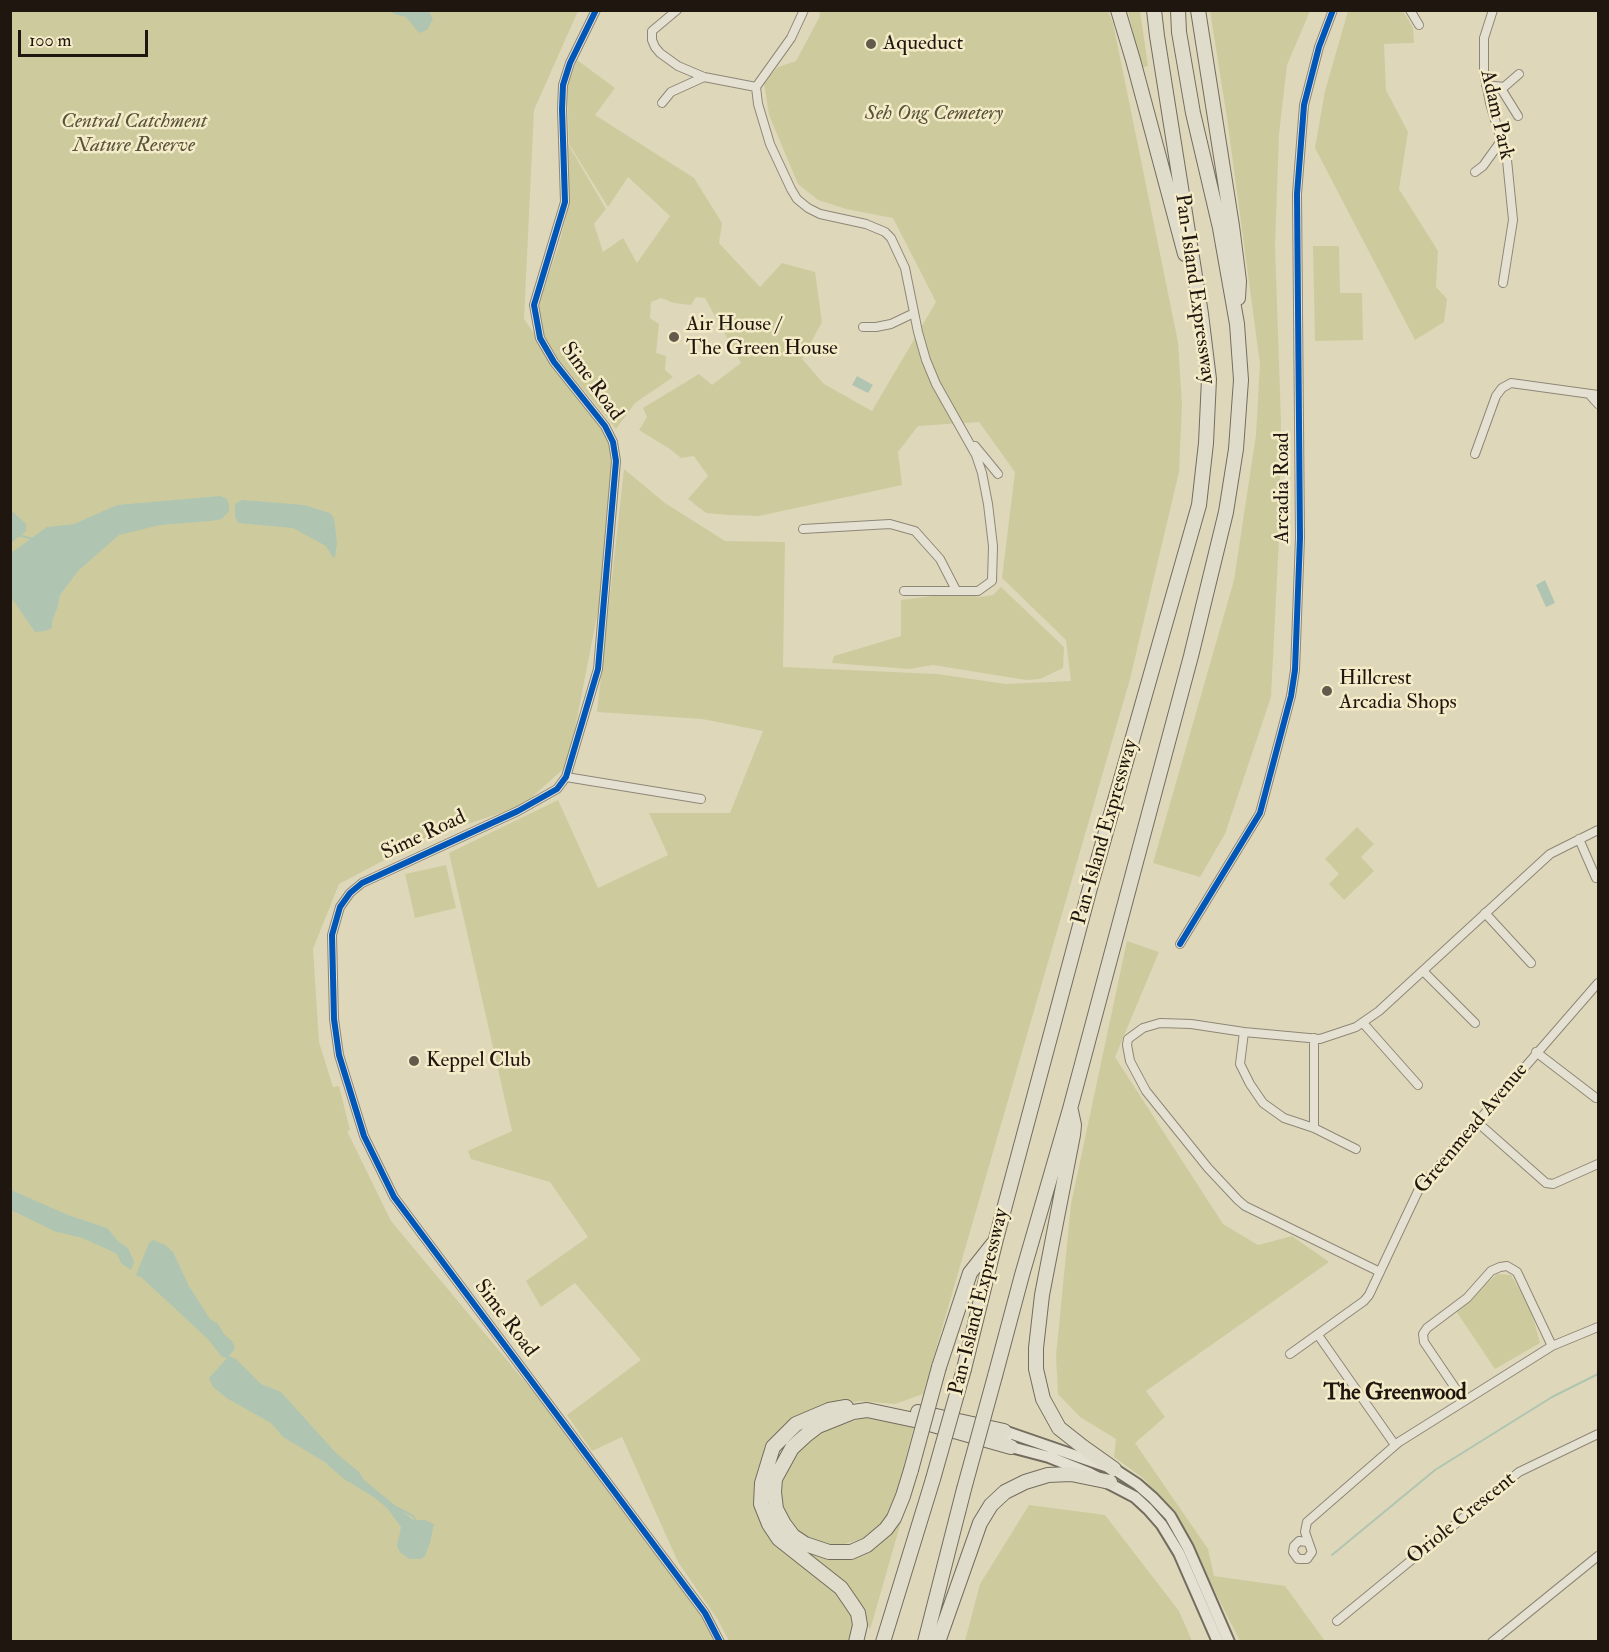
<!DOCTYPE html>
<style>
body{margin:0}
#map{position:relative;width:1609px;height:1652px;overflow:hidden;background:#dfd7ba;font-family:"IM FELL Double Pica",serif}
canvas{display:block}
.frame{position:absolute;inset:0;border:12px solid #201610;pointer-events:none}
.scale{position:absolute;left:18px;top:30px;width:130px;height:27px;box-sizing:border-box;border:3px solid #201610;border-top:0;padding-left:8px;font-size:18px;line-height:21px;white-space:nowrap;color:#201610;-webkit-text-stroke:4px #f4ebc8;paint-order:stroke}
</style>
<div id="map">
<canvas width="1609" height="1652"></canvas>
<div class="frame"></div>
<div class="scale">100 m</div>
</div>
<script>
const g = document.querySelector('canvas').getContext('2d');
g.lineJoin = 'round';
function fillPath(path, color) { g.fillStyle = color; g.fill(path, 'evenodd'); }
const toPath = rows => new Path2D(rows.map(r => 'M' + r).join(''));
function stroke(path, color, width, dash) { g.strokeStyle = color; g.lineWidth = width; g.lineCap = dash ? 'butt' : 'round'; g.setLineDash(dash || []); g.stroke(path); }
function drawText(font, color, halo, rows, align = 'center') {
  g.font = font + ' "IM FELL Double Pica",serif'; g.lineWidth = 5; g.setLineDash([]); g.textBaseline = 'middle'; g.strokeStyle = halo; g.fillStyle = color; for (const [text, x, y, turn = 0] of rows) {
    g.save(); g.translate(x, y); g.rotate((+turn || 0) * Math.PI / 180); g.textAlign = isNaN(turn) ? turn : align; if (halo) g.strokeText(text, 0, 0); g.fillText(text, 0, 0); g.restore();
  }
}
const green = toPath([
 [11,11,578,11,534,110,524,319,614,445,602,590,572,744,570,763,522,806,428,837,339,884,313,949,319,1042,333,1087,339,1086,350,1130,347,1131,391,1221,567,1432,711,1625,718,1641,11,1642],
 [819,11,1108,11,1113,23,1178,342,1182,405,1179,472,1130,679,923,1394,895,1404,860,1401,838,1406,804,1420,777,1446,766,1506,775,1528,847,1592,861,1641,729,1641,718,1620,678,1562,622,1437,592,1451,567,1415,641,1360,575,1283,541,1307,526,1281,588,1237,550,1182,471,1159,468,1151,512,1131,449,853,558,800,598,888,668,855,649,813,730,813,763,731,702,719,597,712,624,469,665,503,725,541,785,542,783,667,937,674,1006,684,1071,681,1066,640,1002,578,1015,472,979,422,918,426,898,452,902,485,759,516,728,515,706,513,688,499,708,476,694,456,681,458,670,449,639,430,647,417,643,408,699,374,712,385,741,363,705,298,696,297,691,305,674,303,661,298,651,302,650,318,659,324,656,353,666,356,665,370,673,377,635,403,616,429,558,359,544,335,539,303,558,248,569,205,568,144,606,209,594,224,603,252,623,238,637,263,670,216,628,177,608,207,569,144,567,86,577,60,615,88,595,115,694,178,722,223,719,243,760,287,782,263,815,272,822,322,802,359,824,384,872,411,936,302,893,218,846,209,818,200,798,184,769,115,764,83,778,67,796,61,820,16],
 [1128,11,1140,11,1148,66,1141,68],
 [1210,11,1310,11,1287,65,1279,134,1275,245,1281,422,1279,538,1271,697,1225,834,1200,877,1153,863,1234,580,1256,435,1260,364,1227,118],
 [1348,11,1403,11,1413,28,1414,43,1384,44,1386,90,1408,132,1399,189,1438,251,1436,287,1447,299,1444,322,1415,340,1315,148,1325,91],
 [1313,246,1339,246,1340,293,1362,293,1363,340,1315,341],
 [1001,587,1064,647,1063,668,1040,679,1026,680,933,665,909,669,832,663,834,656,901,636,901,600,955,593,980,597,993,595],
 [1357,827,1374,844,1361,857,1374,871,1344,900,1329,884,1339,874,1325,859],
 [446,865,456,908,415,918,405,874],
 [1127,941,1159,952,1115,1057,1223,1224,1258,1245,1292,1236,1329,1262,1146,1391,1165,1417,1135,1443,1208,1549,1214,1576,1285,1586,1325,1641,1240,1641,1175,1513,1143,1478,1114,1457,1116,1439,1080,1417,1058,1394,1056,1356,1071,1204],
 [1497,1274,1511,1275,1531,1310,1540,1343,1495,1369,1456,1311],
 [869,1416,914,1426,895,1500,885,1518,869,1537,844,1544,829,1545,813,1542,801,1534,789,1521,781,1505,780,1486,785,1471,794,1456,821,1432],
 [1029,1505,1105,1515,1179,1611,1192,1641,965,1641,980,1584],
 [905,1508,870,1630,860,1604,849,1590,801,1551,856,1554]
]);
const water = toPath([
 [391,11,429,11,433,19,427,30,419,33,406,17,394,14],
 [857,376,873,385,868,393,852,385],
 [220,496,226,498,229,504,229,511,222,519,211,521,160,525,119,535,78,571,60,595,58,606,52,621,52,628,45,631,35,632,11,597,11,553,47,527,74,524,117,505],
 [242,500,304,505,330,513,334,518,335,525,337,544,335,557,333,558,326,546,293,528,238,523,235,517,235,504],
 [11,510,26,524,26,531,11,543],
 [1545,580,1555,603,1546,607,1536,585],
 [11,1190,68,1215,107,1228,119,1242,128,1248,134,1262,131,1270,121,1263,117,1254,107,1249,82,1238,54,1231,11,1210],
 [153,1240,165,1245,173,1252,189,1286,210,1319,218,1324,224,1334,232,1341,235,1348,229,1356,236,1359,261,1384,281,1392,336,1453,359,1472,364,1480,413,1520,425,1520,434,1524,430,1543,425,1556,421,1559,409,1559,400,1552,397,1546,401,1527,387,1508,375,1498,349,1482,328,1464,283,1437,271,1423,228,1399,213,1387,209,1378,227,1358,222,1357,208,1339,142,1278,136,1275,149,1243]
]);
const stream = toPath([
 [18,535,33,539],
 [331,1458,328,1464,348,1481],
 [398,1508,413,1516,417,1522],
 [1332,1555,1435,1470,1552,1397,1598,1374]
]);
const minor = toPath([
 [596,10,570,63,563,85,562,109,565,202,534,305,540,338,554,362,605,426,613,442,616,461,598,669,566,777,557,789,518,811,362,883,350,893,340,907,332,935,334,1019,339,1055,364,1136,394,1197,705,1613,720,1642],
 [677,10,652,31,652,40,655,47,660,53,678,66,704,77,756,87],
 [804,10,791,38,756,87,758,104,770,144,791,189,797,199,808,208,820,214,866,224,885,232,891,238,905,268,918,332,926,360,936,384,976,455,982,473,988,504,993,546,992,581,978,591,904,591],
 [1410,10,1419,25],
 [1493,10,1484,38,1484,72,1490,103,1507,160,1513,220,1503,283],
 [1486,85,1504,87,1519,74],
 [1500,87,1518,116],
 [662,103,671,92,704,77],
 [1475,172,1483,166,1501,141],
 [863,327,876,327,891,324,914,313],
 [1589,394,1598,404],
 [975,446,998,474],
 [1475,454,1496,396,1502,388,1511,383,1598,395],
 [803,529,890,524,915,531,940,559,956,590],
 [566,777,701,799],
 [1579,839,1596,878],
 [1485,913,1531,963],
 [1180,944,1260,813,1291,696,1295,670,1300,538,1297,194,1304,105,1319,47,1333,10],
 [1423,971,1475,1023],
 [1363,1023,1418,1085],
 [1244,1032,1240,1064,1250,1084,1263,1103,1284,1118,1314,1128,1356,1149],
 [1536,1052,1596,1098],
 [1477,1122,1546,1183,1553,1184,1598,1164],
 [1314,1128,1314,1038],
 [1380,1272,1245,1206,1238,1200,1208,1168,1146,1091,1130,1061,1127,1045,1128,1039,1143,1028,1160,1023,1191,1024,1244,1032,1320,1039,1356,1027,1379,1011,1550,854,1598,830],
 [1318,1335,1395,1445],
 [1290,1354,1364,1301,1369,1295,1419,1189,1598,983],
 [1464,1401,1424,1342,1423,1334,1427,1328,1467,1298,1491,1271,1500,1267,1507,1266,1517,1272,1552,1346],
 [1307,1542,1299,1541,1294,1546,1293,1552,1298,1559,1307,1559,1312,1552,1305,1532,1307,1522,1399,1442,1552,1346,1598,1327],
 [1337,1621,1519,1472,1598,1434],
 [1492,1642,1598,1556]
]);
const secondary = toPath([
 [1218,1642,1179,1553,1162,1525,1148,1509,1135,1497,1089,1473,1049,1457,1011,1447,1004,1438,1004,1431,1114,1469,1137,1484,1153,1498,1170,1516,1188,1548,1229,1642]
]);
const motorway = toPath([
 [1118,10,1133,60,1185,254],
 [1198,10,1232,226,1239,281,1238,298],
 [1071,1111,1074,1125,1073,1135,1042,1295,1036,1348,1036,1369,1043,1399,1059,1428,1083,1447,1114,1469],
 [939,1367,970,1273,993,1244],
 [964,1369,996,1239,1090,888,1199,505,1206,443,1209,379,1201,314,1157,36,1154,10],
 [995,1376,1022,1275,1070,1109,1191,656,1226,512,1236,449,1241,380,1237,324,1220,228,1193,113,1179,32,1178,10],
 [846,1407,829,1410,796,1424,773,1447,762,1483,761,1504,769,1524,779,1539,841,1588,852,1604,858,1613,860,1625,856,1642],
 [918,1412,1004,1431],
 [911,1470,903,1496,894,1518,886,1529,867,1545,851,1552,829,1552,805,1544,793,1536,784,1524,776,1509,774,1492,775,1479,792,1448,805,1436,818,1426,853,1412,867,1410,919,1421,1011,1447],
 [883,1642,933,1479],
 [925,1642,964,1489],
 [938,1642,980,1523,991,1505,1005,1492,1025,1482,1048,1475,1071,1474,1110,1482]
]);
const motorwayBridge = toPath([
 [911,1470,939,1367],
 [933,1479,964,1369],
 [964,1489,995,1376]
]);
const cycleway = toPath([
 [596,10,570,63,563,85,562,109,565,202,534,305,540,338,554,362,605,426,613,442,616,461,598,669,566,777,557,789,518,811,362,883,350,893,340,907,332,935,334,1019,339,1055,364,1136,394,1197,705,1613,720,1642],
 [1180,944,1260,813,1291,696,1295,670,1300,538,1297,194,1304,105,1319,47,1333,10]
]);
const markers = [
 [871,44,6,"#635a4c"],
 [674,337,6,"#635a4c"],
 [1327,691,6,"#635a4c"],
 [414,1061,6,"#635a4c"]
];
const poiNames = [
 ["Aqueduct",883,44],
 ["Air House /",686,325],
 ["The Green House",686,349],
 ["Hillcrest",1339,679],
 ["Arcadia Shops",1339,703],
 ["Keppel Club",426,1061]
];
const parkNames = [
 ["Seh Ong Cemetery",934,114],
 ["Central Catchment",134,122],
 ["Nature Reserve",134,146]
];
const streetNames = [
 ["Adam Park",1496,115,77],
 ["Pan-Island Expressway",1194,289,82],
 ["Sime Road",591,382,54],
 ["Arcadia Road",1283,488,-90],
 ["Pan-Island Expressway",1106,832,-74],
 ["Sime Road",424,836,-25],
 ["Greenmead Avenue",1472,1129,-50],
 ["Pan-Island Expressway",980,1302,-76],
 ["Sime Road",505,1319,53],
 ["Oriole Crescent",1462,1519,-39]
];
const neighbourhoodNames = [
 ["The Greenwood",1395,1394]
];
fillPath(green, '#cdcb9d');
fillPath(water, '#afc5b2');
stroke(stream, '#afc5b2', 2);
stroke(minor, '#8e8777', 10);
stroke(secondary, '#736d5f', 14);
stroke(motorway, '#736d5f', 16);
stroke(minor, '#e5e1d2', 8);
stroke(secondary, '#e5e1d2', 10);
stroke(motorway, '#e0dccb', 14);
stroke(motorwayBridge, '#736d5f', 16, []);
stroke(motorwayBridge, '#e0dccb', 14);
stroke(cycleway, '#0057b8', 6);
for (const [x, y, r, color] of markers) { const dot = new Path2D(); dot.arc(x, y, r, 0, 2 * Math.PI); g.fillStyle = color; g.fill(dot); stroke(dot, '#f4ebc8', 2); }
drawText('21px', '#201610', '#f4ebc8', poiNames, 'left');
drawText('italic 21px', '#575239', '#f4ebc8', parkNames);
drawText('21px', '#201610', '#f4ebc8', streetNames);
drawText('bold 22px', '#201610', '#f4ebc8', neighbourhoodNames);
</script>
